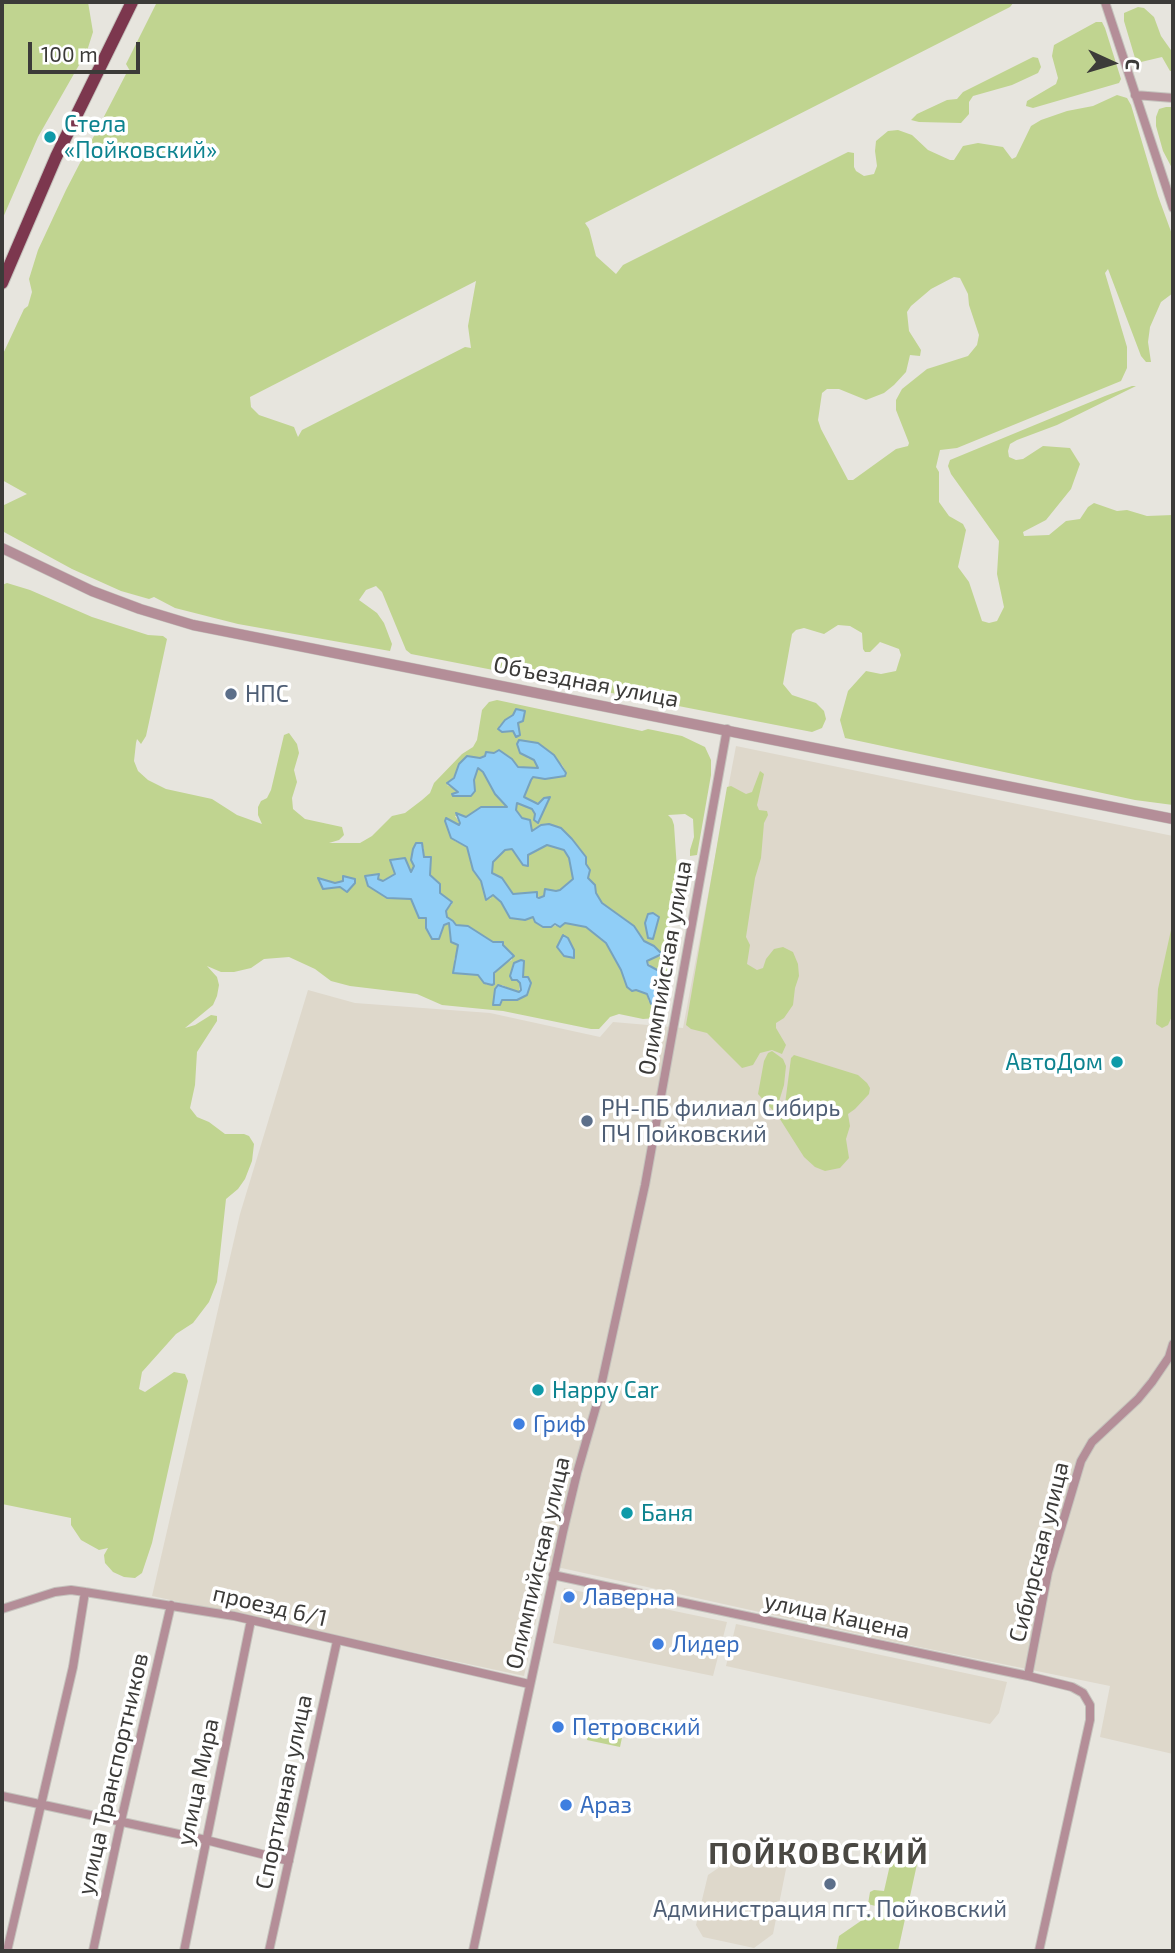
<!DOCTYPE html>
<meta charset="utf-8">
<style>
body{margin:0}
#map{position:relative;width:1175px;height:1953px;overflow:hidden;background:#e7e5de;font-family:"Exo 2",sans-serif}
canvas{display:block}
.frame{position:absolute;inset:0;border:4px solid #3c3b39;pointer-events:none}
.north{position:absolute;left:1077px;top:28px;width:70px;height:70px;-webkit-text-stroke:5px #fff;paint-order:stroke;rotate:94deg;font-size:19px;font-weight:700;line-height:28px;text-align:center;color:#3c3b39}
.north::after{content:'';display:block;margin:auto;width:24px;height:32px;background:#3c3b39;clip-path:polygon(50% 0,100% 100%,50% 72%,0 100%)}
.scale{position:absolute;left:28px;top:42px;width:112px;height:32px;box-sizing:border-box;border:4px solid #3c3b39;border-top:0;padding-left:9px;font-size:21px;line-height:24px;white-space:nowrap;color:#3c3b39;-webkit-text-stroke:5px #fff;paint-order:stroke}
</style>
<div id="map">
<canvas width="1175" height="1953"></canvas>
<div class="frame"></div>
<div class="north">С</div>
<div class="scale">100 m</div>
</div>
<script>
const g = document.querySelector('canvas').getContext('2d');
g.lineJoin = 'round';
function fillPath(path, color) { g.fillStyle = color; g.fill(path, 'evenodd'); }
const toPath = rows => new Path2D(rows.map(r => 'M' + r).join(''));
function stroke(path, color, width, dash) { g.strokeStyle = color; g.lineWidth = width; g.lineCap = dash ? 'butt' : 'round'; g.setLineDash(dash || []); g.stroke(path); }
function drawText(font, color, halo, rows, align = 'center') {
  g.font = font + ' "Exo 2",sans-serif'; g.lineWidth = 7; g.setLineDash([]); g.textBaseline = 'middle'; g.strokeStyle = halo; g.fillStyle = color; for (const [text, x, y, turn = 0] of rows) {
    g.save(); g.translate(x, y); g.rotate((+turn || 0) * Math.PI / 180); g.textAlign = isNaN(turn) ? turn : align; if (halo) g.strokeText(text, 0, 0); g.fillText(text, 0, 0); g.restore();
  }
}
const built = toPath([
 [736,746,1173,836,1173,1754,1100,1737,1110,1686,890,1641,548,1565,524,1676,152,1596,240,1214,308,990,355,1003,490,1013,600,1037,613,1022,683,1028],
 [564,1588,727,1622,713,1676,553,1643],
 [736,1624,1007,1682,999,1713,990,1724,726,1666],
 [755,1843,772,1846,782,1857,788,1859,773,1934,754,1948,703,1937,696,1925,708,1875]
]);
const green = toPath([
 [2,2,88,2,93,32,87,51,38,137,2,220],
 [157,2,1014,2,1010,7,585,223,589,229,596,256,616,274,623,265,848,152,854,153,854,167,856,171,864,176,874,174,877,166,875,151,876,141,888,131,898,130,912,135,928,150,950,160,954,160,963,146,978,143,1003,147,1012,159,1016,157,1031,126,1041,120,1067,111,1093,106,1117,95,1127,98,1131,105,1158,196,1173,237,1173,293,1161,302,1150,327,1148,342,1151,362,1146,362,1141,356,1108,269,1105,273,1127,347,1127,368,1121,381,957,448,940,450,936,467,939,472,939,502,949,516,963,524,966,530,958,567,969,582,982,621,989,623,997,621,1004,607,997,574,999,541,951,474,948,466,950,460,1105,396,1132,386,1136,386,1057,425,1017,440,1010,444,1008,451,1009,457,1016,460,1023,459,1043,446,1070,448,1080,464,1071,489,1046,520,1023,532,1024,536,1049,535,1066,521,1080,519,1088,507,1094,503,1117,511,1127,510,1147,516,1173,515,1173,805,1135,800,845,738,840,720,848,691,866,671,881,674,896,671,901,655,899,649,880,642,870,652,865,652,863,649,862,633,850,626,838,625,824,634,804,628,796,630,792,634,783,684,792,695,816,703,824,711,826,719,822,728,812,732,411,654,406,650,382,592,376,586,366,590,359,600,377,613,384,623,392,644,390,651,238,624,175,608,154,597,149,599,121,591,72,569,4,532,2,531,2,506,27,494,2,480,2,356,24,309,28,306,32,292,29,279,38,250,66,190,126,74,130,71,126,64],
 [954,277,960,278,968,294,969,305,979,335,977,345,968,356,927,369,902,389,896,400,896,410,909,443,908,446,896,449,853,480,848,480,821,429,818,420,822,393,827,389,839,389,866,400,884,393,894,385,906,372,910,355,920,356,921,350,909,331,907,312,911,306,931,289],
 [476,281,468,326,471,348,465,347,302,430,298,437,294,427,259,415,251,407,250,397],
 [1138,7,1144,8,1154,17,1161,36,1173,53,1173,71,1170,71,1162,57,1141,62,1135,58,1124,21,1124,13],
 [1096,22,1102,22,1105,28,1121,79,1119,83,1033,108,1026,106,1027,101,1056,84,1058,78,1052,56,1054,45],
 [1033,57,1038,58,1041,67,1038,73,1012,85,973,96,969,102,969,114,961,123,919,122,911,120,917,114,947,100,957,99,963,92],
 [1166,107,1173,107,1173,170,1163,151,1156,126,1156,117,1159,109],
 [7,583,30,590,92,617,148,635,163,636,167,639,146,736,141,744,137,739,136,743,134,761,138,771,148,780,166,789,212,799,237,815,262,824,258,815,258,807,261,801,267,798,271,790,284,735,289,733,297,744,299,753,294,770,297,782,292,798,293,809,305,819,342,827,344,835,339,840,329,843,360,843,372,836,392,816,405,813,422,800,430,793,434,783,462,754,473,747,477,740,482,710,489,702,497,700,642,731,648,729,682,736,705,747,711,760,711,775,697,855,690,856,690,850,694,837,693,819,685,814,668,815,672,819,674,825,677,869,667,952,669,974,662,1010,656,1018,643,1019,619,1014,610,1017,599,1029,591,1029,503,1011,442,1005,417,994,350,986,331,981,315,969,289,957,264,959,251,968,234,972,221,972,207,966,217,977,219,985,217,996,213,1005,185,1028,195,1025,211,1015,217,1016,217,1021,197,1052,195,1085,190,1108,197,1117,209,1122,225,1134,244,1134,249,1136,254,1144,252,1161,245,1179,238,1189,226,1199,217,1282,209,1302,193,1323,176,1334,142,1372,139,1389,145,1392,174,1372,185,1374,188,1381,152,1543,142,1573,135,1578,124,1577,113,1572,105,1563,104,1555,108,1548,99,1550,81,1540,71,1525,71,1518,2,1504,2,585],
 [513,715,519,728,520,735,513,731,502,732,499,726],
 [499,751,512,759,515,765,518,767,538,768,534,760,527,758,556,761,562,765,565,770,553,776,545,779,533,777,525,792,524,796,536,803,549,801,543,808,538,822,532,809,517,803,516,810,532,831,539,826,566,833,572,839,586,864,588,878,595,885,596,893,602,903,633,926,644,941,654,946,660,952,661,956,650,958,646,961,662,976,659,1002,649,1002,647,994,634,989,624,980,621,970,606,943,586,927,565,923,551,927,543,927,535,922,533,917,510,918,501,902,492,895,490,899,480,879,473,870,467,847,455,841,448,819,459,825,460,823,455,816,469,816,481,807,504,808,507,806,483,772,477,768,471,793,457,794,455,789,447,785,458,772,459,764],
 [424,847,424,857,431,857,430,875,435,879,440,893,452,904,446,911,447,917,455,925,468,926,493,943,503,945,512,953,512,960,501,965,487,985,479,975,466,975,454,960,459,945,450,935,449,923,444,925,441,935,426,928,426,918,420,918,411,899,387,898,368,886,380,876,378,879,383,881,395,874,390,860,403,858,411,872],
 [523,974,524,977,531,983,527,995,511,1000,502,1000,493,1005,495,989,502,985,519,993,520,983,517,980],
 [760,771,764,774,757,805,759,810,767,811,768,815,764,823,761,858,755,878,746,937,750,945,747,964,757,970,763,968,766,959,774,949,783,947,793,952,798,964,799,976,795,988,793,1005,784,1018,776,1023,776,1028,786,1045,782,1054,772,1050,760,1053,753,1065,742,1068,707,1033,691,1029,686,1025,727,787,731,786,746,794,752,792],
 [547,845,564,850,569,858,573,879,560,890,539,898,537,893,513,894,502,878,492,873,493,862,505,850,512,849,523,864,528,866,528,855],
 [1173,929,1173,1014,1168,1025,1162,1028,1156,1024,1158,989,1171,930],
 [772,1051,783,1059,786,1066,784,1085,777,1108,779,1112,785,1104,791,1058,794,1055,858,1075,867,1083,870,1088,869,1094,855,1109,848,1114,850,1126,846,1139,849,1158,840,1168,825,1171,815,1167,804,1157,778,1116,758,1094,764,1061,768,1053],
 [590,1726,623,1733,620,1747,587,1740],
 [878,1847,919,1855,898,1951,836,1951,839,1936,868,1916,881,1919,883,1908,868,1904,870,1892,874,1890,884,1891,892,1856,877,1852]
]);
const water = toPath([
 [516,709,525,711,523,721,518,723,520,735,516,737,513,731,502,732,498,729,505,720,513,715,516,709],
 [519,740,538,743,554,755,566,773,565,776,545,779,533,777,531,780,524,797,538,804,544,798,550,797,538,823,534,820,535,814,532,809,517,803,516,810,522,818,530,820,532,831,541,825,549,824,561,828,572,839,586,857,586,864,590,870,588,878,595,885,596,893,602,903,634,926,644,941,654,946,662,954,647,961,648,965,659,971,662,976,660,1002,655,1004,651,1004,647,994,636,990,632,991,627,987,621,970,606,943,586,927,565,923,560,927,555,924,551,927,543,927,535,922,533,917,525,920,510,918,501,902,493,895,486,900,481,881,473,870,467,847,451,838,445,821,446,818,459,825,460,823,456,813,466,817,481,807,507,807,495,794,483,772,478,768,474,780,475,791,471,796,453,796,452,794,458,792,447,783,454,778,459,764,467,756,480,758,485,756,486,752,494,753,499,750,512,759,518,767,538,768,534,760,520,753,517,744,519,740],
 [547,845,564,850,569,858,573,879,560,890,556,891,545,889,544,896,539,898,537,897,537,892,513,894,502,878,492,873,493,862,505,850,512,849,523,865,528,866,528,855,547,845],
 [416,843,422,843,424,857,431,857,430,875,440,884,440,893,452,902,446,911,447,917,453,921,456,925,468,926,493,942,503,942,503,945,514,956,494,973,494,984,492,985,484,983,478,975,453,973,458,945,451,942,449,923,444,925,439,939,432,939,426,928,426,918,419,918,411,899,387,898,368,886,365,876,379,874,378,879,383,881,395,874,390,860,405,858,411,872,414,866,411,860,413,849,416,843],
 [343,876,355,879,355,883,347,892,340,887,323,889,318,878,335,883,343,881,343,876],
 [653,913,659,917,653,939,648,938,645,923,648,914,653,913],
 [563,935,568,938,574,950,574,958,564,956,557,947,563,935],
 [521,960,524,961,523,977,528,977,531,983,527,995,517,1000,502,1000,500,1005,493,1005,495,989,498,985,519,992,521,990,520,983,517,980,512,980,510,976,514,963,521,960]
]);
const minor = toPath([
 [1105,2,1173,208],
 [1135,95,1173,98],
 [553,1575,1028,1676,1072,1687,1083,1693,1090,1705,1090,1720,1039,1951],
 [2,1609,55,1592,71,1590,85,1592,234,1616,529,1684],
 [1028,1676,1048,1572,1081,1461,1092,1442,1138,1399,1152,1382,1169,1357,1173,1344],
 [2,1796,206,1840,289,1861],
 [7,1951,73,1667,85,1592],
 [93,1951,121,1821,171,1605],
 [184,1951,251,1620],
 [269,1951,337,1641],
 [473,1951,563,1532,577,1473,598,1400,645,1185,727,729]
]);
const tertiary = toPath([
 [2,548,92,591,140,609,193,625,1173,819]
]);
const trunk = toPath([
 [2,283,56,157,132,2]
]);
const markers = [
 [50,137,7,"#0f9aa8"],
 [231,694,7,"#5c6f8a"],
 [1117,1062,7,"#0f9aa8"],
 [587,1121,7,"#5c6f8a"],
 [538,1390,7,"#0f9aa8"],
 [519,1424,7,"#3f7fe0"],
 [627,1513,7,"#0f9aa8"],
 [569,1597,7,"#3f7fe0"],
 [658,1644,7,"#3f7fe0"],
 [558,1727,7,"#3f7fe0"],
 [566,1805,7,"#3f7fe0"],
 [830,1884,7,"#5c6f8a"]
];
const cultureNames = [
 ["Стела",64,124],
 ["«Пойковский»",64,150],
 ["АвтоДом",1103,1062,"right"],
 ["Happy Car",552,1390],
 ["Баня",641,1513]
];
const streetNames = [
 ["Объездная улица",586,682,11],
 ["Олимпийская улица",665,968,-80],
 ["Сибирская улица",1039,1552,-76],
 ["Олимпийская улица",538,1563,-77],
 ["проезд 6/1",270,1606,13],
 ["улица Кацена",837,1616,12],
 ["улица Транспортников",113,1774,-77],
 ["улица Мира",198,1782,-78],
 ["Спортивная улица",284,1792,-78]
];
const serviceNames = [
 ["НПС",245,694],
 ["РН-ПБ филиал Сибирь",601,1108],
 ["ПЧ Пойковский",601,1134],
 ["Администрация пгт. Пойковский",830,1909,"center"]
];
const shopNames = [
 ["Гриф",533,1424],
 ["Лаверна",583,1597],
 ["Лидер",672,1644],
 ["Петровский",572,1727],
 ["Араз",580,1805]
];
const districtNames = [
 ["ПОЙКОВСКИЙ",819,1854]
];
fillPath(built, '#ded8cb');
fillPath(green, '#c0d490');
fillPath(water, '#90cef7');
stroke(water, '#77a2be', 2);
stroke(minor, '#c5c3bd', 10);
stroke(tertiary, '#c5c3bd', 11);
stroke(trunk, '#c5c3bd', 14);
stroke(minor, '#b48e98', 8);
stroke(tertiary, '#b48e98', 10);
stroke(trunk, '#7c374e', 12);
for (const [x, y, r, color] of markers) { const dot = new Path2D(); dot.arc(x, y, r, 0, 2 * Math.PI); g.fillStyle = color; g.fill(dot); stroke(dot, '#fff', 2.5); }
drawText('23px', '#0d838f', '#fff', cultureNames, 'left');
drawText('23px', '#3c3b39', '#fff', streetNames);
drawText('23px', '#4e5e75', '#fff', serviceNames, 'left');
drawText('23px', '#366cbe', '#fff', shopNames, 'left');
g.letterSpacing = '2px';
drawText('bold 30px', '#4a4843', '#fff', districtNames);
g.letterSpacing = '0px';
</script>
